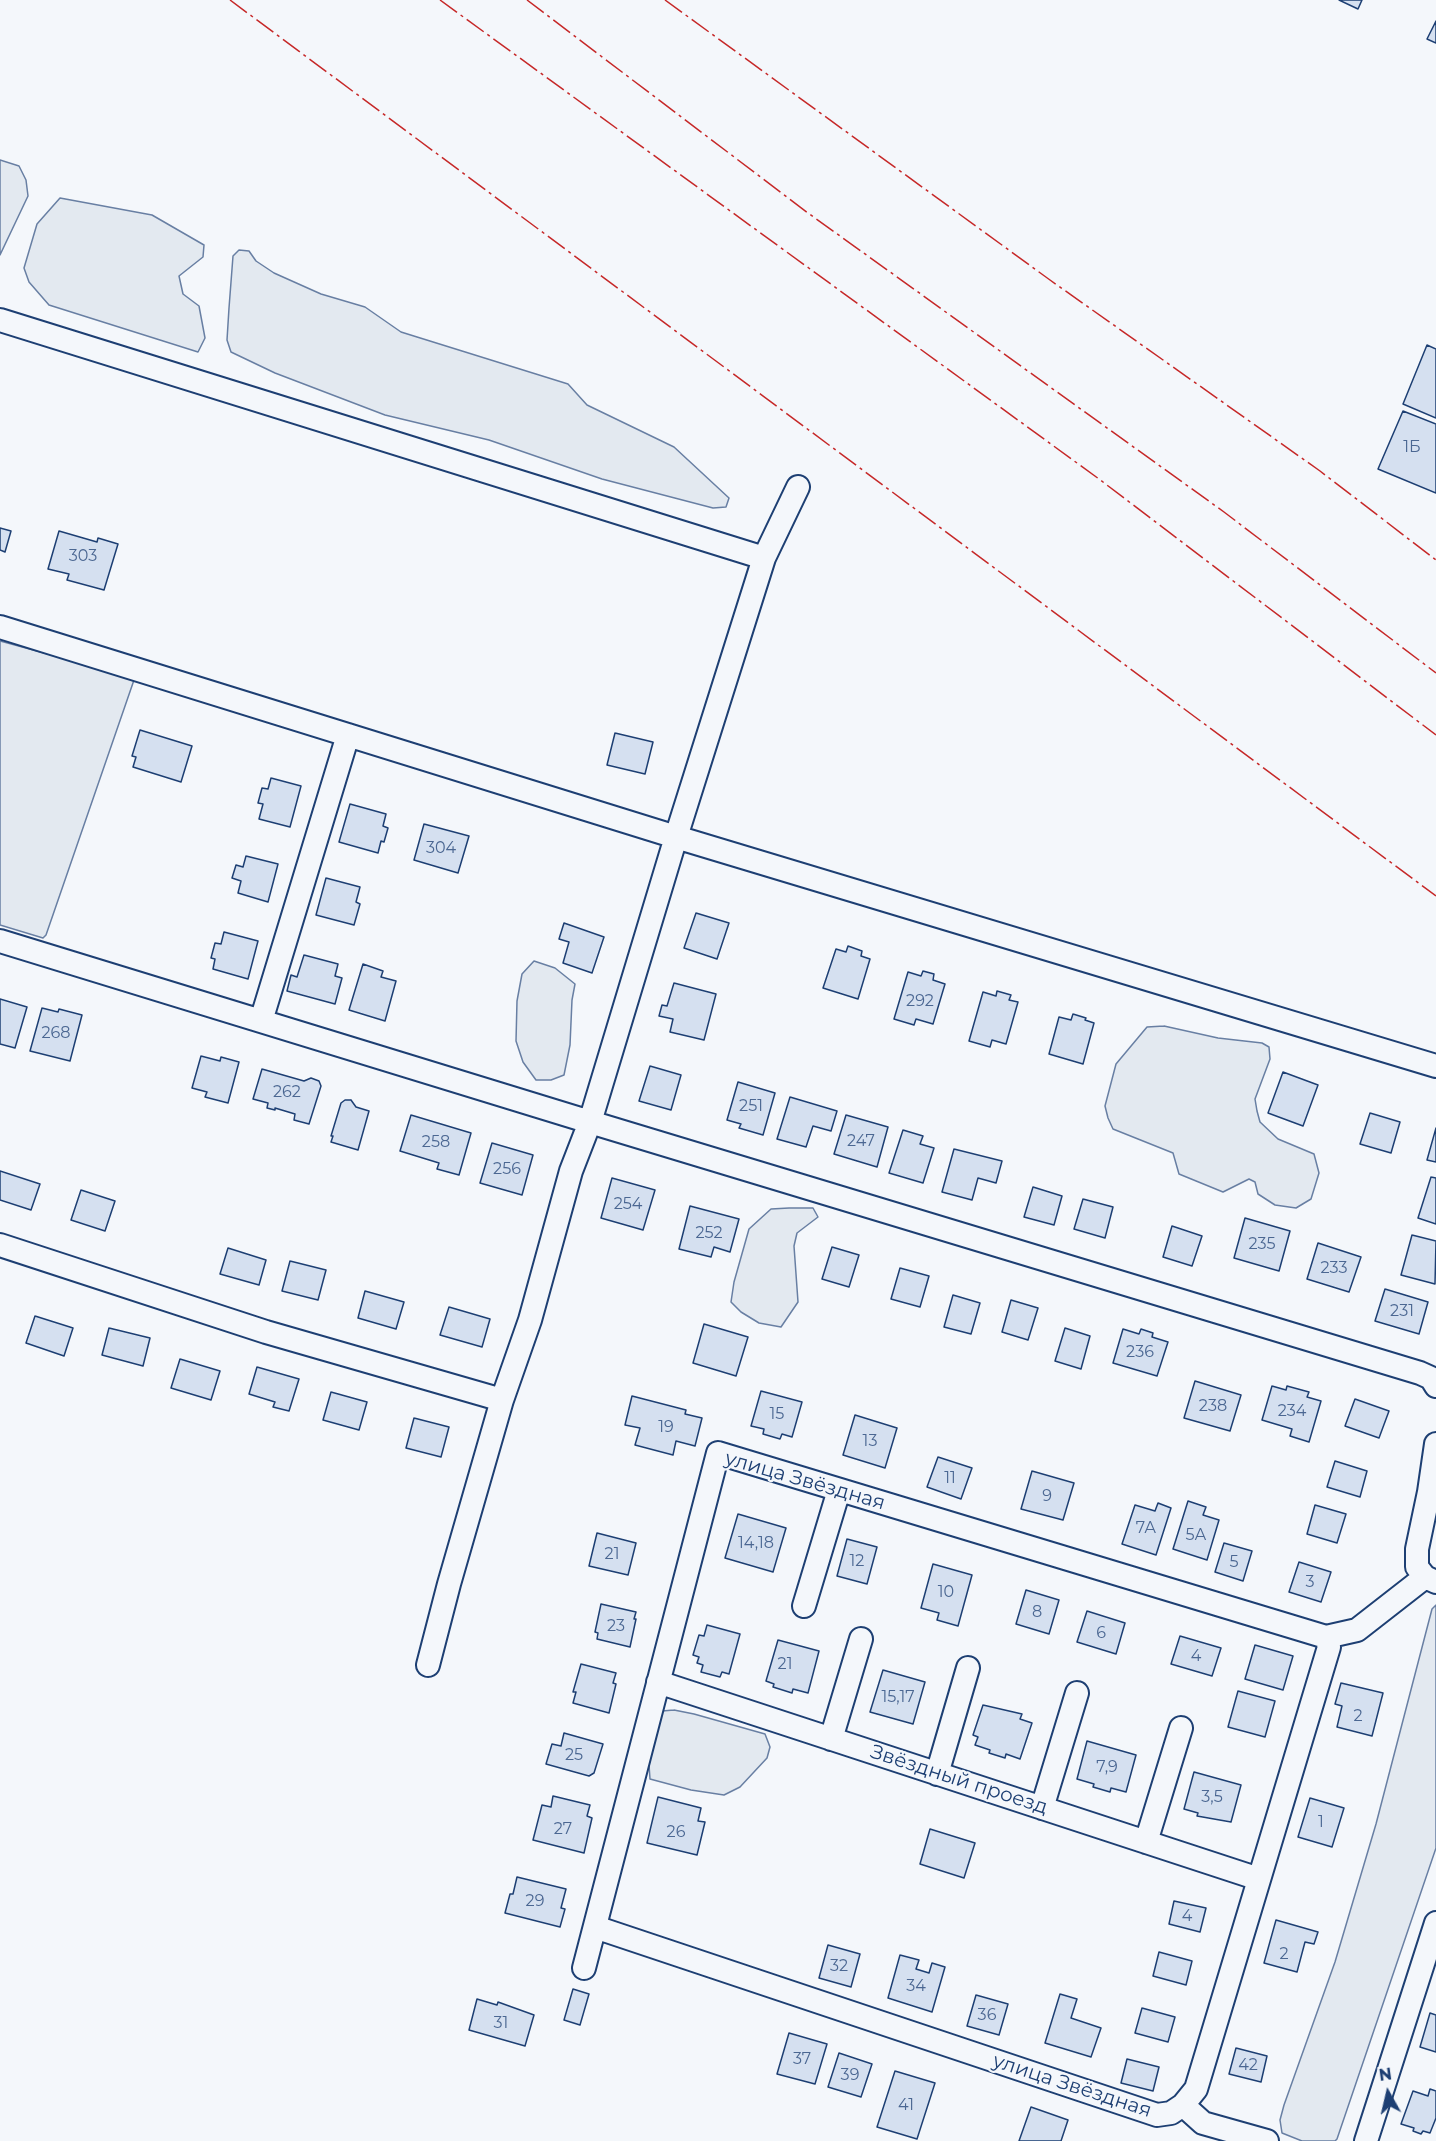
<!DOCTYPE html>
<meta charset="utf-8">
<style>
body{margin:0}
#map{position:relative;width:1436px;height:2141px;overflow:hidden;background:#f4f7fb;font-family:Montserrat,sans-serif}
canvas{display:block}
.north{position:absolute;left:1358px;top:2063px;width:60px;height:60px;-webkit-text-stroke:4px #f4f7fb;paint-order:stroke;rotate:352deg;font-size:16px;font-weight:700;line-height:24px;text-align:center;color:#1d3f73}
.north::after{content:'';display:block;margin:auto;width:21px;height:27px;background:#1d3f73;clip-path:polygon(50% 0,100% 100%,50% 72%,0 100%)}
</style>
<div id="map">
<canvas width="1436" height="2141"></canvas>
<div class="north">N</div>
</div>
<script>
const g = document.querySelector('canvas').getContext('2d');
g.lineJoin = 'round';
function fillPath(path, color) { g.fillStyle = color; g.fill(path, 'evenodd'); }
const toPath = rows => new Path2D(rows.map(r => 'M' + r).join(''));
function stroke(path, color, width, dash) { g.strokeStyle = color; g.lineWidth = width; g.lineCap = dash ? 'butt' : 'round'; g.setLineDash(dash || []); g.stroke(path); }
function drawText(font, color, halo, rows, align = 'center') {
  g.font = font + ' Montserrat,sans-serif'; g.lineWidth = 4.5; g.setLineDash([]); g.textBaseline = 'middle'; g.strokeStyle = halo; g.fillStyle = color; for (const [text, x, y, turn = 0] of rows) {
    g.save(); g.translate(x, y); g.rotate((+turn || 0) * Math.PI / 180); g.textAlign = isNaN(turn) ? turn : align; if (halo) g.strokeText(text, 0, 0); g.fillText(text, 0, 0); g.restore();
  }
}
const green = toPath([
 [0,160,19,166,26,180,28,196,0,255,0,160],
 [60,198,152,215,204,245,203,257,179,276,183,294,199,306,205,338,198,352,49,305,29,282,24,268,37,224,60,198],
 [239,250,249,251,256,261,274,273,321,294,365,307,401,332,568,384,587,405,674,447,729,498,726,507,713,508,602,479,489,440,385,415,275,373,231,352,227,340,229,308,233,256,239,250],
 [0,641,129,676,134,680,46,935,43,938,0,925,0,641],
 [534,961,555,968,575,984,572,1000,570,1045,564,1075,551,1080,536,1080,523,1062,516,1041,517,1001,522,974,534,961],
 [1164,1026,1218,1038,1262,1043,1269,1047,1270,1059,1255,1099,1257,1111,1260,1122,1278,1139,1314,1154,1319,1173,1311,1199,1296,1208,1275,1205,1258,1194,1255,1182,1249,1179,1223,1192,1179,1174,1173,1153,1113,1129,1108,1118,1105,1106,1116,1064,1147,1027,1164,1026],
 [789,1208,813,1208,818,1217,797,1233,794,1246,798,1302,781,1327,759,1323,741,1312,731,1302,734,1282,749,1229,771,1209,789,1208],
 [1436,1605,1436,1848,1337,2139,1335,2141,1302,2141,1282,2133,1280,2120,1284,2105,1335,1962,1376,1824,1432,1609,1436,1605],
 [674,1710,694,1714,765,1734,770,1747,767,1758,740,1787,724,1795,691,1790,650,1779,649,1765,657,1723,662,1711,674,1710]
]);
const building = toPath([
 [1339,0,1362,0,1358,9,1339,0],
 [1436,21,1436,43,1427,39,1436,21],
 [1427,345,1436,349,1436,418,1403,404,1427,345],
 [1403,411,1436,424,1436,493,1378,469,1403,411],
 [0,528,11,531,5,552,0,550,0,528],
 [59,531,97,542,98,538,118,544,104,590,67,580,69,574,48,569,59,531],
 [140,730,192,746,181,782,133,767,136,757,132,756,140,730],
 [615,733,653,742,645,774,607,765,615,733],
 [271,778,301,786,290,827,259,819,263,804,258,803,262,788,268,789,271,778],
 [350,804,386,814,383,826,388,828,384,842,381,841,378,853,339,842,350,804],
 [424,824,469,836,458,873,414,860,424,824],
 [246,856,278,864,268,902,238,893,241,881,232,878,236,865,243,867,246,856],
 [326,878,360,887,356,902,360,904,354,925,316,915,326,878],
 [696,913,729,923,717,959,684,948,696,913],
 [564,923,604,937,592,973,563,963,569,942,559,939,564,923],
 [224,932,258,941,248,979,213,969,215,959,211,958,215,943,221,944,224,932],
 [848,946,862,951,861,956,870,959,858,999,823,988,836,949,846,952,848,946],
 [304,955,338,964,335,976,342,978,335,1004,287,991,291,975,297,977,304,955],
 [363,964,383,971,381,977,396,981,385,1021,349,1010,363,964],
 [923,971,934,974,933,980,945,984,933,1024,916,1019,914,1025,894,1019,908,972,921,976,923,971],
 [674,983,716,994,704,1040,670,1032,673,1019,659,1016,662,1005,667,1006,674,983],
 [997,991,1011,995,1009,1000,1018,1002,1006,1044,992,1040,990,1047,969,1041,983,992,996,996,997,991],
 [0,999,27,1007,15,1048,0,1044,0,999],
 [42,1008,58,1012,59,1009,82,1015,70,1061,30,1051,42,1008],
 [1073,1014,1086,1018,1085,1020,1094,1023,1083,1064,1049,1054,1059,1017,1071,1020,1073,1014],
 [201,1056,220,1061,221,1057,239,1062,228,1103,205,1097,207,1092,192,1088,201,1056],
 [650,1066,681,1075,671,1110,639,1101,650,1066],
 [262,1069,304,1081,311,1078,319,1081,321,1086,309,1124,294,1120,295,1114,275,1108,275,1110,267,1108,268,1103,253,1099,262,1069],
 [1283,1072,1318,1085,1303,1126,1268,1113,1283,1072],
 [738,1082,775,1093,763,1135,739,1128,741,1124,727,1120,738,1082],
 [790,1097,837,1111,831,1131,813,1126,806,1147,777,1139,790,1097],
 [351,1100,356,1107,369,1111,358,1150,331,1142,333,1136,331,1136,341,1103,345,1100,351,1100],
 [1370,1113,1400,1122,1391,1153,1360,1144,1370,1113],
 [411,1115,471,1133,459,1175,437,1169,439,1163,400,1151,411,1115],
 [846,1115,888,1127,877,1167,834,1154,846,1115],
 [1436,1128,1436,1162,1427,1160,1436,1128],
 [903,1130,923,1136,920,1144,934,1148,923,1183,889,1173,903,1130],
 [492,1143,533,1155,522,1195,480,1183,492,1143],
 [954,1149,1002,1161,996,1183,978,1178,972,1200,942,1192,954,1149],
 [0,1171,40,1184,31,1210,0,1200,0,1171],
 [1431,1177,1436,1178,1436,1224,1418,1218,1431,1177],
 [612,1178,655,1190,643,1230,601,1218,612,1178],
 [1033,1187,1062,1196,1054,1225,1024,1217,1033,1187],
 [81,1190,115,1201,105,1231,71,1220,81,1190],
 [1083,1199,1113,1207,1105,1238,1074,1229,1083,1199],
 [690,1206,739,1219,730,1252,714,1247,711,1257,679,1249,690,1206],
 [1245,1218,1290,1231,1279,1271,1234,1258,1245,1218],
 [1172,1226,1202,1236,1192,1266,1163,1257,1172,1226],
 [1412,1235,1436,1241,1435,1284,1401,1275,1412,1235],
 [1318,1243,1361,1257,1349,1292,1307,1279,1318,1243],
 [832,1247,859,1255,849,1287,822,1279,832,1247],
 [228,1248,266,1260,259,1285,220,1274,228,1248],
 [290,1261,326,1270,318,1300,282,1291,290,1261],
 [900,1268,929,1276,920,1307,891,1299,900,1268],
 [1385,1289,1428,1302,1419,1334,1375,1321,1385,1289],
 [365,1291,404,1302,396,1329,358,1318,365,1291],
 [953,1295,980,1303,971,1334,944,1327,953,1295],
 [1011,1300,1038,1308,1028,1340,1002,1332,1011,1300],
 [449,1307,490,1319,482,1347,440,1335,449,1307],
 [35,1316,73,1328,64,1356,26,1343,35,1316],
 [704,1324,748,1337,736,1376,693,1363,704,1324],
 [109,1328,150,1338,143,1366,102,1355,109,1328],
 [1065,1328,1090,1336,1081,1369,1055,1361,1065,1328],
 [1123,1329,1139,1334,1141,1329,1153,1333,1152,1337,1168,1342,1157,1376,1113,1363,1123,1329],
 [180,1359,220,1371,211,1400,171,1388,180,1359],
 [257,1367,299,1379,289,1411,273,1407,275,1402,249,1394,257,1367],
 [1195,1381,1241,1395,1230,1431,1184,1418,1195,1381],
 [1272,1386,1286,1390,1287,1386,1309,1392,1307,1397,1321,1401,1309,1442,1290,1436,1292,1429,1262,1420,1272,1386],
 [761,1391,802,1402,792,1437,782,1434,780,1439,763,1434,764,1429,751,1426,761,1391],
 [331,1392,367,1402,359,1430,323,1420,331,1392],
 [632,1396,686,1410,685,1414,702,1418,695,1446,676,1441,673,1455,635,1445,640,1428,625,1425,632,1396],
 [1355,1399,1389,1411,1379,1438,1345,1426,1355,1399],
 [855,1415,897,1428,885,1468,843,1455,855,1415],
 [414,1418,449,1427,441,1457,406,1448,414,1418],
 [938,1457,972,1468,961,1499,927,1487,938,1457],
 [1335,1461,1367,1471,1360,1497,1327,1487,1335,1461],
 [1032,1471,1074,1483,1063,1520,1021,1509,1032,1471],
 [1188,1501,1206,1507,1203,1515,1219,1520,1207,1560,1173,1549,1188,1501],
 [1158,1503,1171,1508,1156,1555,1122,1544,1135,1505,1155,1511,1158,1503],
 [1315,1505,1346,1514,1337,1543,1307,1534,1315,1505],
 [738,1514,786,1528,773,1572,725,1558,738,1514],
 [597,1533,636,1543,628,1575,589,1566,597,1533],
 [847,1539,877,1547,867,1584,837,1576,847,1539],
 [1224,1543,1252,1551,1243,1581,1215,1572,1224,1543],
 [1299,1562,1331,1572,1321,1602,1289,1592,1299,1562],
 [933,1564,972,1575,958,1626,937,1620,939,1613,921,1608,933,1564],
 [1026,1590,1059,1600,1049,1634,1016,1624,1026,1590],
 [601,1604,636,1612,634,1619,636,1619,630,1647,597,1639,598,1633,595,1632,601,1604],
 [1087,1611,1125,1623,1116,1654,1077,1642,1087,1611],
 [707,1625,740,1634,729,1674,722,1672,720,1677,701,1672,703,1665,697,1663,699,1657,693,1655,699,1635,704,1636,707,1625],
 [1180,1636,1221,1648,1212,1676,1171,1664,1180,1636],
 [778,1640,819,1651,808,1693,793,1689,792,1693,773,1687,774,1684,766,1681,778,1640],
 [1255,1645,1293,1656,1283,1690,1245,1679,1255,1645],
 [581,1664,616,1673,613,1683,616,1684,609,1713,573,1703,576,1692,573,1692,581,1664],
 [883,1670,925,1682,913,1724,870,1712,883,1670],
 [1341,1683,1383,1693,1372,1736,1337,1727,1342,1706,1335,1704,1341,1683],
 [1238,1691,1275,1701,1265,1737,1228,1727,1238,1691],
 [983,1705,1022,1714,1020,1719,1032,1723,1020,1759,1006,1754,1005,1758,989,1753,990,1750,975,1745,978,1737,973,1735,983,1705],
 [564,1733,603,1744,594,1773,589,1776,546,1764,552,1744,561,1746,564,1733],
 [1087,1741,1136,1755,1126,1792,1111,1788,1110,1792,1093,1787,1094,1784,1077,1779,1087,1741],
 [1194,1772,1241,1785,1231,1822,1197,1816,1198,1813,1184,1809,1194,1772],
 [553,1796,590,1805,587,1816,592,1818,584,1853,533,1840,542,1805,551,1807,553,1796],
 [658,1797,701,1808,698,1821,705,1822,697,1855,647,1843,658,1797],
 [1310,1798,1344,1808,1332,1847,1298,1837,1310,1798],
 [930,1829,975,1843,964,1878,920,1864,930,1829],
 [517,1877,566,1889,561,1908,565,1909,560,1927,505,1913,510,1894,513,1894,517,1877],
 [1174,1901,1206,1908,1200,1932,1169,1924,1174,1901],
 [1276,1920,1318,1932,1314,1944,1305,1942,1297,1972,1264,1963,1276,1920],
 [828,1945,860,1954,851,1987,819,1978,828,1945],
 [1159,1952,1192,1961,1186,1985,1153,1976,1159,1952],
 [900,1955,919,1960,916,1969,929,1973,932,1963,945,1967,932,2012,888,1998,900,1955],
 [573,1989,589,1994,580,2025,564,2020,573,1989],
 [1060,1994,1077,1999,1071,2018,1101,2028,1091,2057,1045,2043,1060,1994],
 [976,1995,1008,2004,999,2035,967,2026,976,1995],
 [477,1999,497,2005,498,2002,534,2015,525,2046,469,2030,477,1999],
 [1142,2008,1175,2017,1168,2042,1135,2033,1142,2008],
 [1430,2013,1436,2015,1436,2052,1420,2047,1430,2013],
 [789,2033,827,2044,815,2084,777,2074,789,2033],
 [1236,2048,1267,2056,1261,2082,1229,2074,1236,2048],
 [839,2053,872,2064,861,2097,828,2087,839,2053],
 [1127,2059,1159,2067,1153,2091,1121,2083,1127,2059],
 [895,2071,935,2083,917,2139,877,2127,895,2071],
 [1430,2089,1436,2091,1436,2118,1430,2133,1423,2131,1421,2134,1413,2131,1414,2128,1401,2124,1413,2091,1428,2096,1430,2089],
 [1031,2107,1068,2120,1061,2141,1019,2141,1031,2107]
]);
const minor = toPath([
 [0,320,764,558],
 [0,627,676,837,1436,1066],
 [0,941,590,1122,1420,1373,1431,1378,1436,1386],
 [261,1021,348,735],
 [0,1245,266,1332,502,1400],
 [1436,1444,1429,1492,1417,1549,1417,1567,1425,1577,1436,1582],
 [804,1606,839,1490],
 [428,1665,449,1584,502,1400,530,1320,571,1171,590,1122,676,837,764,558,798,487],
 [658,1682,1259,1879],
 [831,1739,861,1639],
 [937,1774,968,1668],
 [1042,1808,1077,1693],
 [1146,1842,1181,1728],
 [595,1927,1157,2115,1171,2113,1183,2105,1196,2089,1329,1647,1326,1637],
 [584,1968,718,1453,1326,1637,1357,1630,1425,1577],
 [1183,2105,1203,2123,1267,2141],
 [1366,2141,1436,1923]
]);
const power = toPath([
 [230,0,1436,896],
 [440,0,1099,479,1436,735],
 [527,0,808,213,1224,512,1436,673],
 [665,0,1050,280,1320,471,1436,560]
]);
const numberNames = [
 ["1Б",1412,447],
 ["303",83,556],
 ["304",441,848],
 ["292",920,1001],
 ["268",56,1033],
 ["262",287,1092],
 ["251",751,1106],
 ["247",861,1141],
 ["258",436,1142],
 ["256",507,1169],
 ["254",628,1204],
 ["252",709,1233],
 ["235",1262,1244],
 ["233",1334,1268],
 ["231",1402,1311],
 ["236",1140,1352],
 ["238",1213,1406],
 ["234",1292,1411],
 ["15",777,1414],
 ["19",666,1427],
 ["13",870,1441],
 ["11",950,1478],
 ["9",1047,1496],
 ["7А",1146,1528],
 ["5А",1196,1535],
 ["14,18",756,1543],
 ["21",612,1554],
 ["12",857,1561],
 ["5",1234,1562],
 ["3",1310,1582],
 ["10",946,1592],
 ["8",1037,1612],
 ["23",616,1626],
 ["6",1101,1633],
 ["4",1196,1656],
 ["21",785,1664],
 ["15,17",898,1697],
 ["2",1358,1716],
 ["25",574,1755],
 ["7,9",1107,1767],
 ["3,5",1212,1797],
 ["1",1321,1822],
 ["27",563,1829],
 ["26",676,1832],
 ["29",535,1901],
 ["4",1187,1916],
 ["2",1284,1954],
 ["32",839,1966],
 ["34",916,1986],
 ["36",987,2015],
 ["31",501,2023],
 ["37",802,2059],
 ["42",1248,2065],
 ["39",850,2075],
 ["41",906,2105]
];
const streetNames = [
 ["улица Звёздная",805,1481,16],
 ["Звёздный проезд",959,1780,18],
 ["улица Звёздная",1072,2086,18]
];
fillPath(green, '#e3e9f0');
stroke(green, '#687fa3', 1.5);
fillPath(building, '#d5e0f0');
stroke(building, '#1d3f73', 1.5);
stroke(minor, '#1d3f73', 26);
stroke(minor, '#f4f7fb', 22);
stroke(power, '#c62828', 1.5, [21, 4.5, 3, 4.5]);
drawText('16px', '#4b6792', null, numberNames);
drawText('20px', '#1d3f73', '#f4f7fb', streetNames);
</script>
